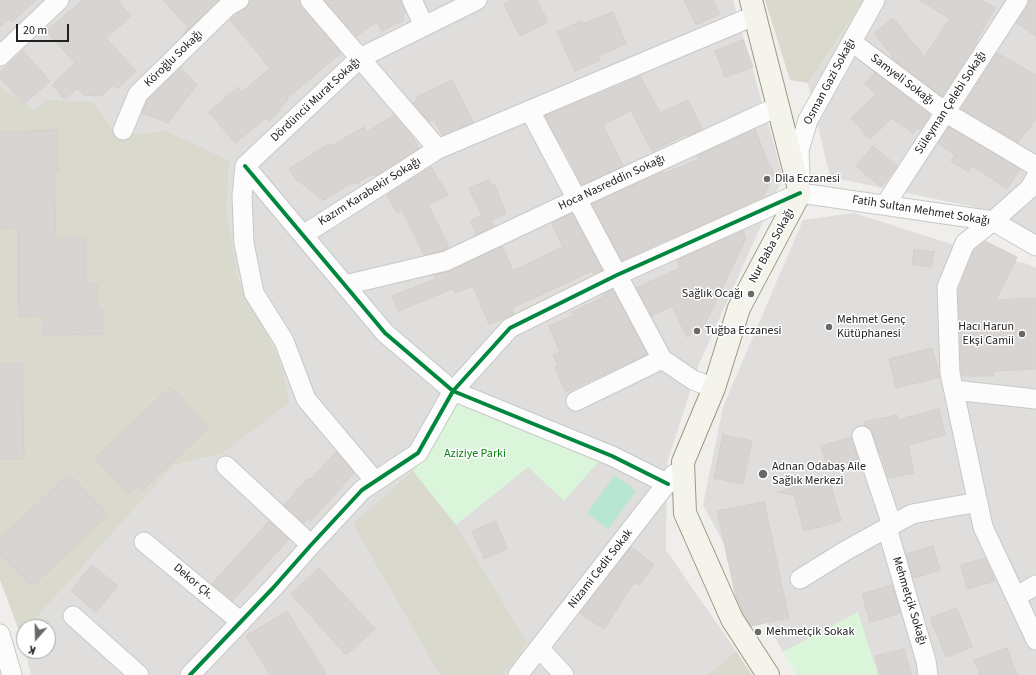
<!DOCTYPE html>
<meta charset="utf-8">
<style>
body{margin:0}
#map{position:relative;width:1036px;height:675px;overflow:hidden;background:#f0eeeb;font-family:"Source Sans 3",sans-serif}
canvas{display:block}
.north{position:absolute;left:16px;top:619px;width:40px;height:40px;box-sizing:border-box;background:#fff;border:1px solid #a7a7a7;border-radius:50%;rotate:200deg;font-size:11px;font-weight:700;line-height:16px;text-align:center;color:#222}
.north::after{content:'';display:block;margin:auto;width:14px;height:18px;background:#6a6968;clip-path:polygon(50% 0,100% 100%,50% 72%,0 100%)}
.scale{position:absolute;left:16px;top:24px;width:53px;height:18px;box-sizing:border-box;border:2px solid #222;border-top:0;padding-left:5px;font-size:12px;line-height:14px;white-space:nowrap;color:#222;-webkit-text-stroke:3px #fff;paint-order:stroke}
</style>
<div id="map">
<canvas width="1036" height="675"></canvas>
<div class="north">K</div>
<div class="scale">20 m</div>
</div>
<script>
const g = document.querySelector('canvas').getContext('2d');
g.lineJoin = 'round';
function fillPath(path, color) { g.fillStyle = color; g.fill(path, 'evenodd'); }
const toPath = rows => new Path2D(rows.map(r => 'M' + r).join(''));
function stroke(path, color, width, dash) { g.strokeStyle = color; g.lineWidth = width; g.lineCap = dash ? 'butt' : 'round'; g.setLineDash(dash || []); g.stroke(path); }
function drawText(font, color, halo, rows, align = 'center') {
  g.font = font + ' "Source Sans 3",sans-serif'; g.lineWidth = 3; g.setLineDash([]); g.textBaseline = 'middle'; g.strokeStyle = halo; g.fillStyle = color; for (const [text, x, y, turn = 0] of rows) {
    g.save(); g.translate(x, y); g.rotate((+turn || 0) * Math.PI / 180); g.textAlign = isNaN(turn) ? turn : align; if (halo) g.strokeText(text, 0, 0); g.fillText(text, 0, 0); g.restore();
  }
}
const residential = toPath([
 [0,0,733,0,783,177,699,364,667,463,666,550,736,651,707,675,31,675,25,651,48,651,48,627,28,627,174,465,221,454,273,345,239,281,227,213,229,160,165,130,142,134,113,129,93,102,35,110,0,88],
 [864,0,1036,0,1036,237,979,208,830,177,808,83],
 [854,213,970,250,1028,264,1036,268,1036,675,878,675,857,613,783,652,703,505,723,407,803,220]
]);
const construction = toPath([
 [765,0,864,0,808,83,790,80],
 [0,87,35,110,46,100,93,102,113,129,142,134,165,130,229,160,227,213,239,281,273,345,283,372,289,403,221,454,174,465,28,627,24,627,24,632,21,636,0,580],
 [413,471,456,525,527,643,503,675,440,675,353,524],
 [736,651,752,675,707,675]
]);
const park = toPath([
 [459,401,602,458,564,501,528,467,456,525,413,471],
 [858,612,878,675,797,675,783,652]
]);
const pitch = toPath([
 [615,475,636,491,608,529,587,513]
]);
const building = toPath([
 [0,0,36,0,12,22,9,19,0,27,0,0],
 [83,0,117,0,131,16,106,38,136,71,117,89,113,85,101,96,84,95,77,88,65,99,52,85,75,63,46,31,83,0],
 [163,0,218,0,183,35,192,20,186,25,163,0],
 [250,0,299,0,302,7,341,53,287,98,288,100,279,108,281,110,269,121,266,118,235,143,209,112,238,87,242,92,270,68,230,20,248,6,250,0],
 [324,0,401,0,406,13,402,15,404,20,382,31,377,22,356,36,324,0],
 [513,0,537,0,548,22,520,36,504,4,513,0],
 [684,0,713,0,720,14,696,25,684,0],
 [920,0,981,0,995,8,976,41,977,42,942,96,892,58,893,57,874,33,893,18,924,57,950,19,920,0],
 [1030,0,1036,0,1036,36,1016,23,1030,0],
 [613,12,626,44,598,56,600,60,575,71,557,32,581,21,582,24,613,12],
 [743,40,753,67,725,77,715,51,743,40],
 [23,51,50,81,24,104,0,78,0,72,23,51],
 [997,53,1036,75,1036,119,1018,142,961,109,997,53],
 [181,68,197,85,168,123,142,113,147,100,181,68],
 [875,73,930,115,920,130,917,128,913,133,892,118,870,139,851,118,876,95,865,83,875,73],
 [640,76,660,113,688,100,702,129,688,136,687,134,652,151,631,110,603,125,623,166,582,185,562,144,560,145,545,116,599,94,615,87,615,88,640,76],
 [452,80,473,122,442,135,434,119,429,122,413,103,418,100,417,97,452,80],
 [394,115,411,135,419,148,376,176,374,173,355,184,354,182,323,200,296,179,289,169,328,144,330,147,364,127,367,132,394,115],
 [949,127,1020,169,1007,189,972,165,968,172,951,161,955,155,938,143,949,127],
 [755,129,767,161,768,161,774,173,763,197,667,241,666,240,622,261,592,204,662,172,663,174,699,159,697,156,755,129],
 [57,130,58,172,54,172,56,238,86,238,86,284,98,284,98,308,102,308,103,334,43,335,43,316,19,317,18,228,0,229,0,132,57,130],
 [873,146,897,166,881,187,856,166,873,146],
 [431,167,448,195,428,205,449,247,442,251,424,255,402,210,397,213,387,195,431,167],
 [489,180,492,186,495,185,506,214,491,220,494,226,476,235,471,221,482,215,469,188,489,180],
 [572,213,602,270,593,274,592,271,512,308,514,314,489,324,473,286,455,293,454,288,398,311,392,296,436,279,434,275,451,271,502,246,513,271,563,247,552,223,572,213],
 [743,231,746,238,705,324,687,337,672,306,651,316,636,288,680,268,677,260,743,231],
 [985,241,1017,257,996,300,1036,298,1036,369,994,371,994,376,962,376,958,292,974,250,985,241],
 [914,249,934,252,931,267,912,264,914,249],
 [613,289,647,354,566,392,555,367,558,366,553,355,560,352,549,326,574,315,572,312,604,297,602,294,613,289],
 [932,348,940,377,896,388,889,359,932,348],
 [22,363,24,459,0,459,0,364,22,363],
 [171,387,209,427,142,490,138,486,129,494,95,458,171,387],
 [939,409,945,435,908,445,914,473,888,478,881,453,879,453,872,432,870,428,864,425,864,422,897,415,898,420,939,409],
 [723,435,752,441,743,484,714,478,723,435],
 [851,437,858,459,828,469,821,446,851,437],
 [336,452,354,473,310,522,307,519,304,523,284,505,308,478,310,480,336,452],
 [69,474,108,515,32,586,0,553,0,539,69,474],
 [829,478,841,521,804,531,794,495,777,492,829,478],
 [764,502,789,618,751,626,743,613,736,597,717,511,764,502],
 [269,521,289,539,232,601,212,584,269,521],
 [496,521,507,549,484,559,472,531,496,521],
 [933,546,940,570,913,578,906,554,933,546],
 [631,547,654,565,639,585,634,582,604,629,580,613,631,547],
 [985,558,995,581,967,589,961,565,985,558],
 [92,565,118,586,96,612,71,591,92,565],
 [319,568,375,629,346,655,291,594,319,568],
 [892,585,901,613,870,622,862,594,892,585],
 [957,608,972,647,946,657,930,618,957,608],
 [287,611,327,675,270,675,246,636,287,611],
 [1007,648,1017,675,980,675,974,660,1007,648],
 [904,649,911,675,880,675,875,656,904,649]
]);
const street = toPath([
 [310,0,438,149,756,15],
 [412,0,424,26],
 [852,42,945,112,1036,166],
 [0,56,59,0],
 [530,111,662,359,693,380,714,388],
 [123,130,138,94,228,6,239,0],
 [245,166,385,333,453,391,612,456,668,484],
 [245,166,242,196,244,243,254,293,284,341,306,399,375,481],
 [245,166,360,58,477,0],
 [800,174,799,150,808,120,875,0],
 [1036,177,1030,188,993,221,965,243,947,287,950,373,983,527,1036,640],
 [800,193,993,221,1036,246],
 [885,205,1018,0],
 [303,235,438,149],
 [345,285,446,261,577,199,779,106],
 [954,390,1036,399],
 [576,401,662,359],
 [862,436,892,525],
 [226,466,311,545],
 [887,528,926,661,928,675],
 [144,542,241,622],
 [800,579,845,551,912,514,978,502],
 [1016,597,1036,585],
 [73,616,139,675],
 [0,634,12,675],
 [540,649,564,675],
 [190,675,273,588,311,545,362,490,418,453,453,391,510,328,617,275,800,193],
 [518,675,674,474]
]);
const secondary = toPath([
 [751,0,800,193,739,308,714,388,683,462,685,513,732,619,768,675]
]);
const cycleway = toPath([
 [245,166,385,333,453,391,612,456,668,484],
 [190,675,273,588,311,545,362,490,418,453,453,391,510,328,617,275,800,193]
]);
const markers = [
 [767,179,4,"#6a6968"],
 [751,294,4,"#6a6968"],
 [829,327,4,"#6a6968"],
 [697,331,4,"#6a6968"],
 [1022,334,4,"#6a6968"],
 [763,474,5,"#6a6968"],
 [758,632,4,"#6a6968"]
];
const streetNames = [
 ["Köroğlu Sokağı",174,59,-44],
 ["Samyeli Sokağı",902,80,37],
 ["Osman Gazi Sokağı",830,82,-62],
 ["Dördüncü Murat Sokağı",316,100,-43],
 ["Süleyman Çelebi Sokağı",951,103,-57],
 ["Hoca Nasreddin Sokağı",612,183,-25],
 ["Kazım Karabekir Sokağı",370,192,-32],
 ["Fatih Sultan Mehmet Sokağı",921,211,9],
 ["Nur Baba Sokağı",772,246,-62],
 ["Nizami Cedit Sokak",601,569,-52],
 ["Dekor Çk.",193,582,40],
 ["Mehmetçik Sokağı",909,601,73]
];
const poiNames = [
 ["Dila Eczanesi",775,179],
 ["Sağlık Ocağı",743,294,"right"],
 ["Mehmet Genç",837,320],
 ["Kütüphanesi",837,334],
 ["Hacı Harun",1014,327,"right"],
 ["Ekşi Camii",1014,341,"right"],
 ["Tuğba Eczanesi",705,331],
 ["Adnan Odabaş Aile",772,467],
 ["Sağlık Merkezi",772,481],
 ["Mehmetçik Sokak",766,632]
];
const parkNames = [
 ["Aziziye Parki",475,454]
];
fillPath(residential, '#dfdedc');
fillPath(construction, '#d9d9cd');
fillPath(park, '#daf5da');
fillPath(pitch, '#b7e6d2');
fillPath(building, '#d7d4d2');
stroke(building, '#d3d0cc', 1);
stroke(street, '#c9c8c7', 21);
stroke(secondary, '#999a82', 24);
stroke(street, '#fdfcfc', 19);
stroke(secondary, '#f4f4ed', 22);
stroke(cycleway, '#00873e', 4);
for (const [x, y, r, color] of markers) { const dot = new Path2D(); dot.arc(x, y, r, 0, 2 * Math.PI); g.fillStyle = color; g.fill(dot); stroke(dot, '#fff', 1.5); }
drawText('12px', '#222', '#fff', streetNames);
drawText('12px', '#222', '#fff', poiNames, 'left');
drawText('12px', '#0c8416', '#fff', parkNames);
</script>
